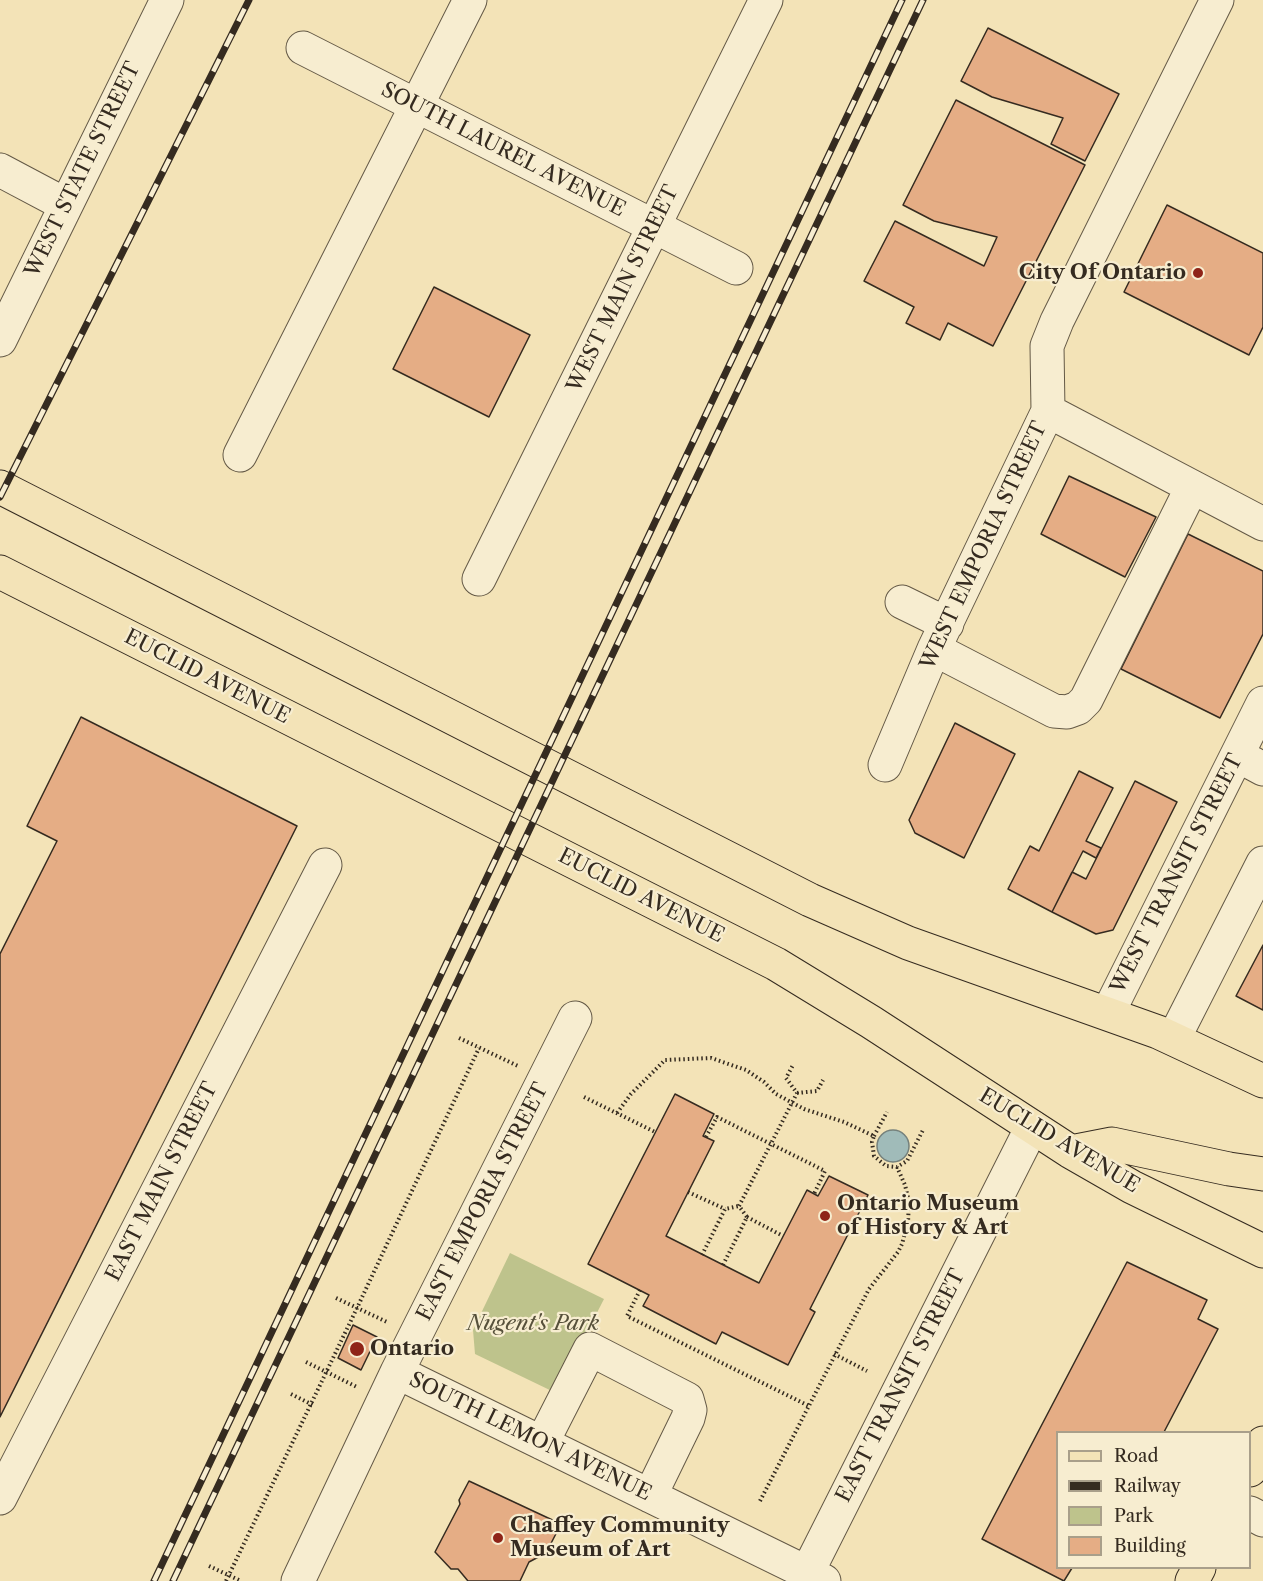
<!DOCTYPE html>
<style>
body{margin:0}
#map{position:relative;width:1263px;height:1581px;overflow:hidden;background:#f3e3b7;font-family:"Libre Caslon Text",serif}
canvas{display:block}
.legend{position:absolute;left:1056px;top:1431px;width:195px;height:138px;box-sizing:border-box;background:#f7edd0;border:2px solid #a99f8a;margin:0;padding:8px 10px;list-style:none;font-size:18px;color:#352b20}
.legend li{display:flex;align-items:center;gap:12px;height:30px}
.legend b{width:30px;border:2px solid #a99f8a}
</style>
<div id="map">
<canvas width="1263" height="1581"></canvas>
<ul class="legend">
<li><b style="height:8px;background:#f3e3b7"></b>Road</li>
<li><b style="height:8px;background:#352b20"></b>Railway</li>
<li><b style="height:16px;background:#bec38c"></b>Park</li>
<li><b style="height:16px;background:#e5ad85"></b>Building</li>
</ul>
</div>
<script>
const g = document.querySelector('canvas').getContext('2d');
g.lineJoin = 'round';
function fillPath(path, color) { g.fillStyle = color; g.fill(path, 'evenodd'); }
const toPath = rows => new Path2D(rows.map(r => 'M' + r).join(''));
function stroke(path, color, width, dash) { g.strokeStyle = color; g.lineWidth = width; g.lineCap = dash ? 'butt' : 'round'; g.setLineDash(dash || []); g.stroke(path); }
function drawText(font, color, halo, rows, align = 'center') {
  g.font = font + ' "Libre Caslon Text",serif'; g.lineWidth = 4.5; g.setLineDash([]); g.textBaseline = 'middle'; g.strokeStyle = halo; g.fillStyle = color; for (const [text, x, y, turn = 0] of rows) {
    g.save(); g.translate(x, y); g.rotate((+turn || 0) * Math.PI / 180); g.textAlign = isNaN(turn) ? turn : align; if (halo) g.strokeText(text, 0, 0); g.fillText(text, 0, 0); g.restore();
  }
}
const green = toPath([
 [510,1253,604,1299,556,1393,475,1354,473,1330]
]);
const water = toPath([
 '877 1146a16 16 0 1 1 32 0a16 16 0 1 1-32 0Z'
]);
const building = toPath([
 [988,28,1119,94,1085,161,1051,144,1063,118,992,97,961,81,988,28],
 [956,100,1085,165,993,346,948,323,940,340,906,323,914,307,864,281,895,221,984,266,997,237,934,221,903,205,956,100],
 [1167,205,1263,253,1263,327,1249,355,1124,292,1167,205],
 [434,287,530,335,489,417,393,369,434,287],
 [1069,476,1156,517,1125,577,1041,534,1069,476],
 [1188,534,1263,571,1263,634,1220,718,1121,669,1188,534],
 [81,717,297,826,0,1417,0,954,57,841,27,826,81,717],
 [955,723,1015,754,964,858,915,833,909,820,955,723],
 [1079,771,1113,788,1086,841,1101,848,1096,858,1083,851,1052,912,1008,889,1030,846,1039,851,1079,771],
 [1135,781,1177,802,1113,930,1096,934,1052,912,1072,872,1086,879,1135,781],
 [1263,945,1263,1010,1236,996,1263,945],
 [675,1094,714,1114,703,1136,714,1141,666,1236,759,1283,807,1190,818,1196,829,1176,868,1195,810,1309,815,1312,788,1365,722,1332,716,1344,643,1306,649,1295,588,1264,675,1094],
 [1127,1262,1207,1300,1198,1319,1218,1329,1164,1432,1058,1432,1058,1568,1072,1568,1064,1581,982,1539,1127,1262],
 [353,1325,377,1337,361,1370,338,1358,353,1325],
 [469,1481,561,1524,546,1553,529,1562,520,1581,468,1581,458,1569,451,1569,435,1552,460,1504,459,1500,469,1481]
]);
const path = toPath([
 [459,1038,518,1066],
 [797,1093,817,1091,823,1080],
 [584,1097,655,1132],
 [617,1113,631,1094,665,1060,711,1058,746,1070,764,1082,776,1094,804,1109,844,1122,874,1136,872,1142,874,1156,886,1166,897,1167,907,1161,923,1130],
 [874,1136,887,1112],
 [706,1137,717,1117,825,1171,814,1194],
 [688,1192,725,1209],
 [739,1206,797,1093,786,1078,793,1065],
 [747,1217,783,1236],
 [702,1255,725,1209,739,1206],
 [723,1265,747,1217,739,1206],
 [640,1290,627,1316,809,1406],
 [336,1298,387,1322],
 [834,1354,867,1371],
 [306,1362,357,1387],
 [291,1394,315,1406],
 [760,1501,869,1289,898,1252,902,1244,908,1222,909,1202,905,1185,897,1167],
 [209,1566,241,1581],
 [226,1581,357,1308,479,1048]
]);
const minor = toPath([
 [303,48,736,268],
 [0,170,66,205],
 [0,340,167,0],
 [1048,411,1263,524],
 [240,455,470,0],
 [479,579,766,0],
 [902,602,947,624],
 [934,649,1054,711,1067,712,1078,708,1086,700,1192,487],
 [1237,755,1263,769],
 [885,765,934,649,1048,411,1047,346,1057,321,1217,0],
 [1108,1013,1263,703],
 [1174,1038,1263,863],
 [397,1372,824,1581],
 [542,1443,590,1349,687,1399,690,1410,688,1418,650,1496],
 [0,1498,325,865],
 [1250,1513,1263,1520],
 [298,1581,397,1372,575,1018],
 [803,1581,1032,1127]
]);
const major = toPath([
 [0,487,810,900,908,943,1158,1032,1263,1081],
 [0,572,776,964,871,1022,1071,1152,1132,1187,1263,1251],
 [1071,1152,1112,1144,1229,1169,1263,1174],
 [1250,1470,1263,1443],
 [1192,1581,1199,1568]
]);
const rail = toPath([
 [0,497,249,0],
 [154,1581,902,0],
 [173,1581,923,0]
]);
const markers = [
 [1198,273,6,"#8f2418"],
 [825,1216,6,"#8f2418"],
 [357,1349,8,"#8f2418"],
 [498,1538,6,"#8f2418"]
];
const streetNames = [
 ["SOUTH LAUREL AVENUE",503,150,27],
 ["WEST STATE STREET",83,170,-64],
 ["WEST MAIN STREET",623,289,-64],
 ["WEST EMPORIA STREET",984,546,-65],
 ["EUCLID AVENUE",207,677,27],
 ["WEST TRANSIT STREET",1177,874,-63],
 ["EUCLID AVENUE",641,896,27],
 ["EUCLID AVENUE",1059,1141,31],
 ["EAST MAIN STREET",162,1182,-63],
 ["EAST EMPORIA STREET",483,1202,-63],
 ["EAST TRANSIT STREET",901,1386,-63],
 ["SOUTH LEMON AVENUE",530,1437,26]
];
const poiNames = [
 ["City Of Ontario",1186,273,"right"],
 ["Ontario Museum",837,1204],
 ["of History & Art",837,1228],
 ["Ontario",370,1349],
 ["Chaffey Community",510,1526],
 ["Museum of Art",510,1550]
];
const parkNames = [
 ["Nugent's Park",533,1324]
];
fillPath(green, '#bec38c');
fillPath(water, '#a0bbb9');
stroke(water, '#75817c', 1.5);
fillPath(building, '#e5ad85');
stroke(building, '#352b20', 1.5);
stroke(minor, '#645946', 35);
stroke(major, '#352b20', 35);
stroke(path, '#352b20', 4, [1.5, 3]);
stroke(minor, '#f7edd0', 33);
stroke(major, '#f3e3b7', 33);
stroke(rail, '#352b20', 7);
stroke(rail, '#f7edd0', 4.5, [14]);
for (const [x, y, r, color] of markers) { const dot = new Path2D(); dot.arc(x, y, r, 0, 2 * Math.PI); g.fillStyle = color; g.fill(dot); stroke(dot, '#f7edd0', 2); }
drawText('21px', '#352b20', '#f7edd0', streetNames);
drawText('bold 21px', '#352b20', '#f7edd0', poiNames, 'left');
drawText('italic 21px', '#57513b', '#f7edd0', parkNames);
</script>
